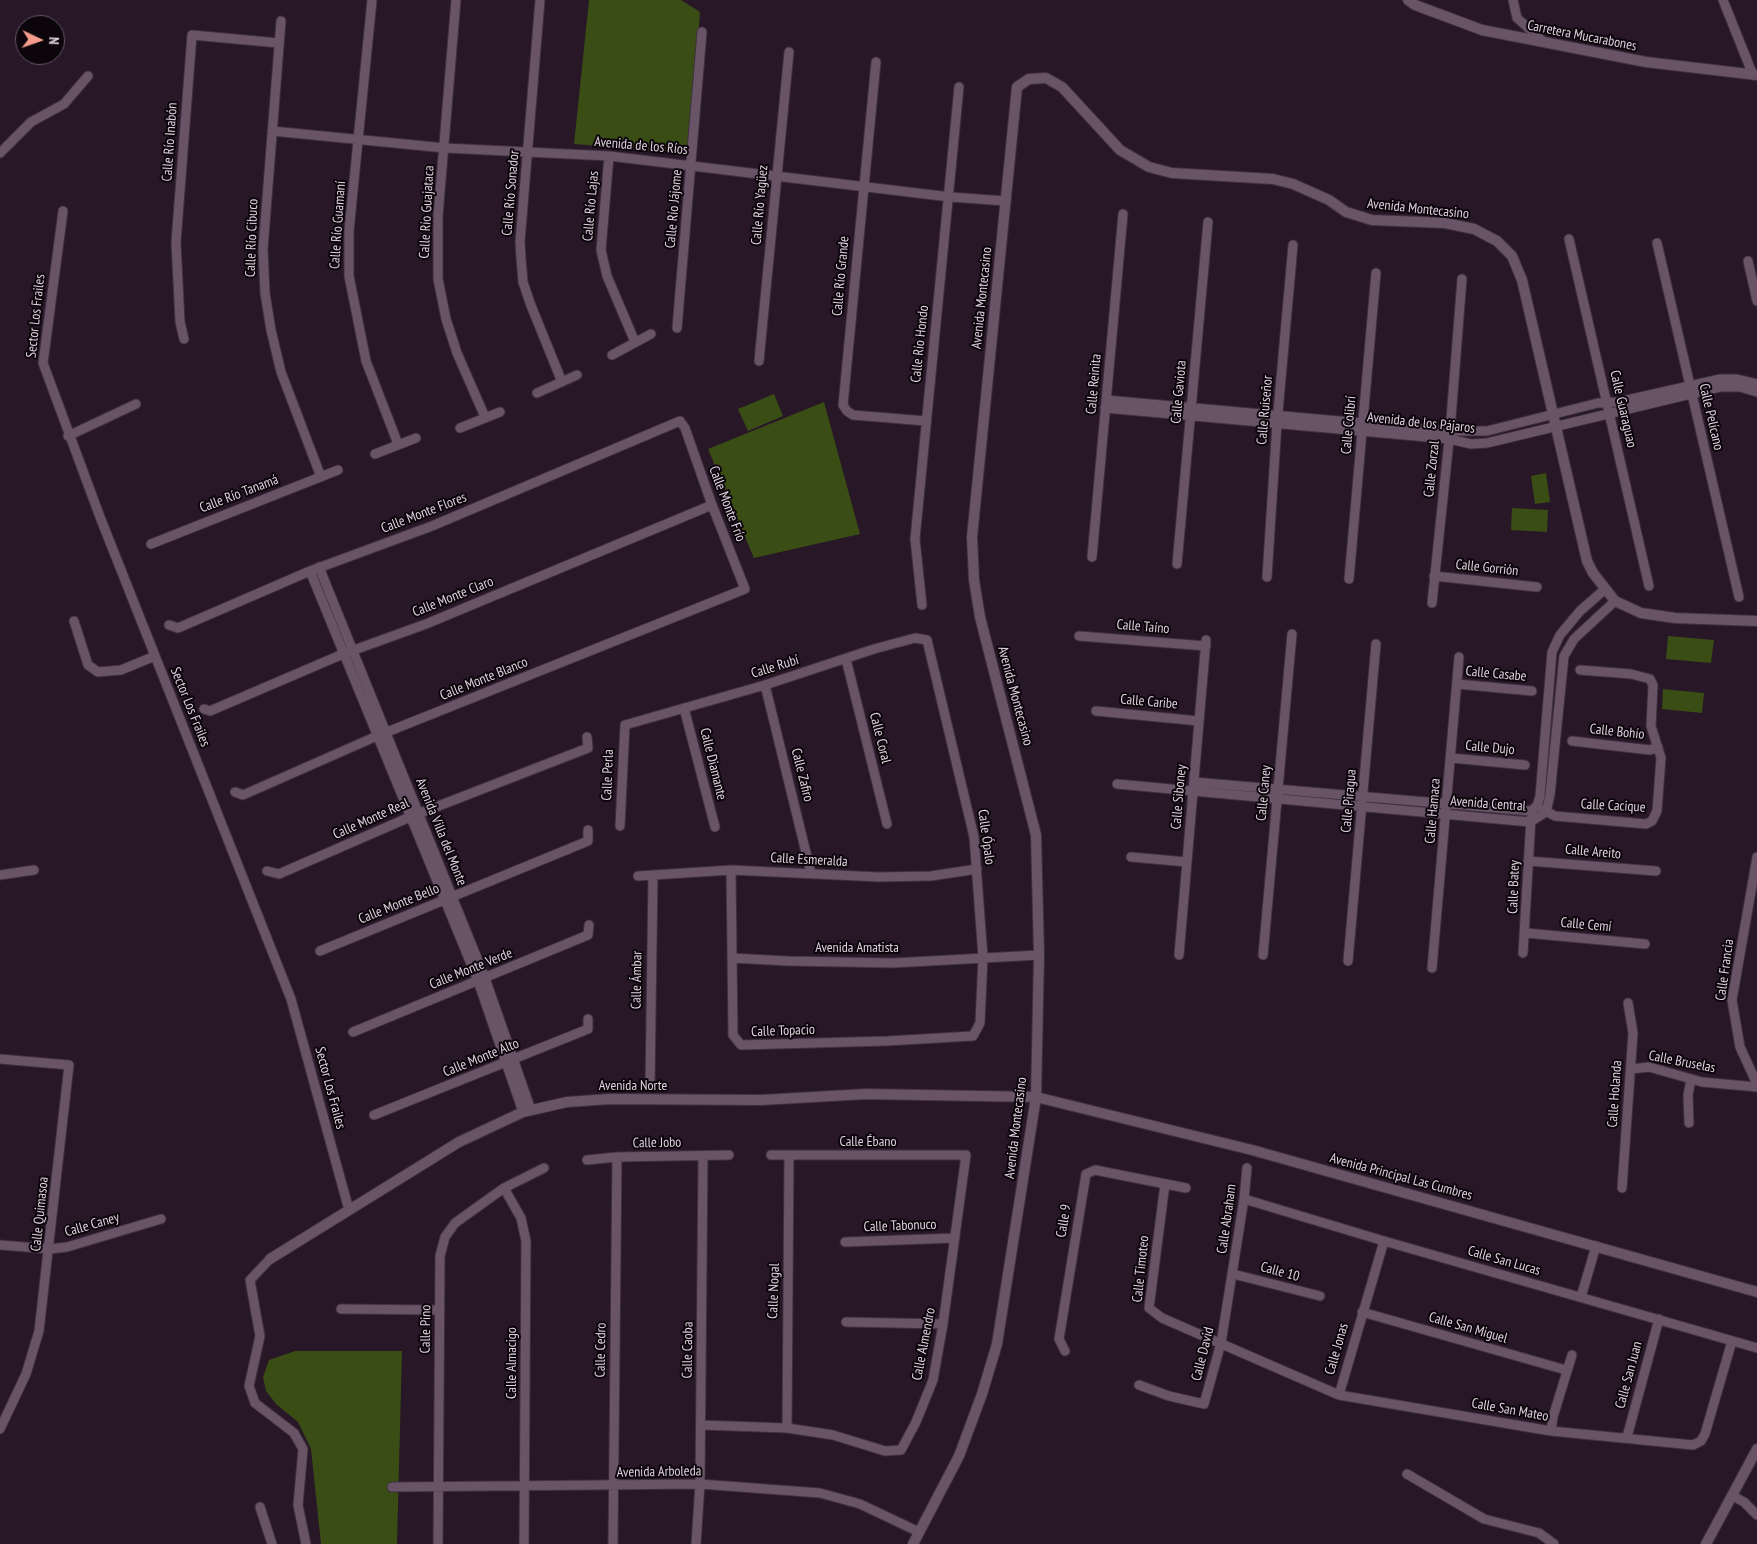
<!DOCTYPE html>
<meta charset="utf-8">
<style>
body{margin:0}
#map{position:relative;width:1757px;height:1544px;overflow:hidden;background:#281727;font-family:"PT Sans Narrow",sans-serif}
canvas{display:block}
.north{position:absolute;left:15px;top:15px;width:50px;height:50px;box-sizing:border-box;background:#0c050c;border:1px solid #605760;border-radius:50%;rotate:93deg;font-size:14px;font-weight:700;line-height:20px;text-align:center;color:#dfd3de}
.north::after{content:'';display:block;margin:auto;width:18px;height:22px;background:#f49d8c;clip-path:polygon(50% 0,100% 100%,50% 72%,0 100%)}
</style>
<div id="map">
<canvas width="1757" height="1544"></canvas>
<div class="north">N</div>
</div>
<script>
const g = document.querySelector('canvas').getContext('2d');
g.lineJoin = 'round';
function fillPath(path, color) { g.fillStyle = color; g.fill(path, 'evenodd'); }
const toPath = rows => new Path2D(rows.map(r => 'M' + r).join(''));
function stroke(path, color, width, dash) { g.strokeStyle = color; g.lineWidth = width; g.lineCap = dash ? 'butt' : 'round'; g.setLineDash(dash || []); g.stroke(path); }
function drawText(font, color, halo, rows, align = 'center') {
  g.font = font + ' "PT Sans Narrow",sans-serif'; g.lineWidth = 4; g.setLineDash([]); g.textBaseline = 'middle'; g.strokeStyle = halo; g.fillStyle = color; for (const [text, x, y, turn = 0] of rows) {
    g.save(); g.translate(x, y); g.rotate((+turn || 0) * Math.PI / 180); g.textAlign = isNaN(turn) ? turn : align; if (halo) g.strokeText(text, 0, 0); g.fillText(text, 0, 0); g.restore();
  }
}
const green = toPath([
 [589,0,681,0,700,12,690,153,574,144],
 [774,394,783,416,748,431,738,409],
 [824,402,860,534,754,558,708,449],
 [1546,473,1550,502,1535,504,1531,476],
 [1512,508,1548,510,1547,532,1511,530],
 [1668,636,1714,640,1711,663,1666,659],
 [1663,689,1704,693,1702,713,1662,709],
 [295,1351,402,1351,397,1544,321,1544,311,1449,298,1422,276,1404,266,1391,263,1377,269,1360]
]);
const minor = toPath([
 [372,0,349,231,349,276,366,361,398,444],
 [456,0,438,216,438,279,446,319,457,353,485,417],
 [540,0,520,242,521,258,523,282,530,303,562,382],
 [1513,0,1517,18,1544,42],
 [1723,0,1753,75],
 [281,21,263,249,265,293,271,330,281,372,321,477],
 [876,62,843,405,847,411,853,415,926,421],
 [272,131,445,148,609,156,950,197,1006,201],
 [0,153,31,122,64,104,88,76],
 [609,156,601,250,607,276,635,342],
 [63,211,43,363,100,517,291,999,349,1210],
 [1569,239,1649,586],
 [1657,243,1739,597],
 [1748,261,1757,301],
 [677,328,702,32],
 [184,339,180,322,176,242,192,35,279,43],
 [612,355,651,334],
 [759,361,789,52],
 [537,393,577,375],
 [1106,400,1450,431,1487,431,1598,403,1618,402,1720,379,1737,379,1757,384],
 [1105,408,1449,439,1471,444,1487,443,1720,387,1740,387,1757,392],
 [460,428,500,412],
 [68,436,136,404],
 [375,454,416,438],
 [151,544,338,470],
 [1092,557,1123,214],
 [1177,564,1208,222],
 [319,567,485,978,531,1110],
 [310,571,478,981,523,1112],
 [1434,576,1537,587],
 [1267,577,1277,423,1293,245],
 [1349,579,1376,273],
 [1432,603,1450,431,1462,279],
 [922,605,915,539,959,87],
 [74,621,88,665,98,672,121,670,155,656],
 [169,625,178,628,310,571,432,526,680,421,685,428,712,505,745,589,377,736,243,795,235,792],
 [1079,636,1206,646],
 [846,659,887,824],
 [1457,684,1532,691],
 [765,685,811,873],
 [684,708,715,827],
 [204,709,210,711,343,654,426,624,712,505],
 [1096,711,1199,721],
 [1572,741,1650,750,1658,747],
 [1452,758,1525,765],
 [1194,782,1531,811,1537,806,1540,796,1552,652,1560,635,1580,611,1604,590],
 [1117,784,1530,822,1546,812,1550,795,1564,656,1574,639,1615,601],
 [1542,809,1555,816,1646,824,1652,821,1657,811,1661,758,1651,726,1653,685,1650,679,1631,674,1580,670],
 [620,826,625,725,765,685,874,649,915,638,927,640,974,837,983,957,980,1023,973,1036,887,1041,741,1045,733,1035,731,870],
 [1131,857,1187,862],
 [1757,857,1732,1000,1740,1047,1757,1084],
 [1528,861,1656,871],
 [267,871,279,874,410,817,588,748,587,737],
 [0,875,34,870],
 [638,876,731,870,879,877,931,876,977,869],
 [1526,933,1645,944],
 [320,951,588,841,588,830],
 [1523,953,1531,818],
 [1179,955,1206,640],
 [1263,955,1292,634],
 [732,958,788,961,893,963,1039,955],
 [1348,961,1376,644],
 [1432,968,1459,657],
 [353,1032,588,935,589,925],
 [0,1059,69,1065,39,1331,26,1374,0,1429],
 [1631,1069,1649,1067,1702,1082,1757,1087],
 [650,1085,653,875],
 [374,1115,588,1029,588,1019],
 [1689,1123,1688,1095,1691,1079],
 [587,1160,617,1157,729,1155],
 [1165,1184,1149,1308,1162,1318,1339,1395,1551,1431,1693,1445,1701,1441,1705,1434,1732,1341],
 [504,1188,521,1218,526,1241,524,1544],
 [1622,1188,1633,1033,1628,1003],
 [1244,1199,1384,1241,1757,1348],
 [845,1242,955,1238],
 [0,1245,50,1249,67,1247,161,1219],
 [270,1259,250,1280,260,1336,249,1386,255,1403,294,1433,303,1449,298,1505,306,1544],
 [1233,1274,1320,1296],
 [1581,1297,1596,1246],
 [341,1309,440,1310],
 [1362,1312,1566,1370],
 [846,1322,943,1324],
 [1065,1351,1059,1339,1086,1174,1095,1170,1186,1188],
 [1139,1385,1169,1396,1204,1404,1221,1343,1244,1199,1247,1168],
 [1339,1395,1384,1241],
 [701,1425,787,1428,833,1435,885,1451,901,1450,916,1422,933,1380,943,1324,966,1155,771,1155],
 [787,1428,789,1155],
 [1551,1431,1553,1417,1572,1355],
 [1627,1437,1659,1319],
 [1407,1474,1484,1519,1539,1533,1554,1544],
 [392,1487,700,1484,820,1493,860,1504,919,1532],
 [1733,1496,1744,1502,1757,1515],
 [260,1507,272,1544],
 [438,1544,440,1256,445,1237,455,1223,504,1188,544,1168],
 [613,1544,617,1157],
 [696,1544,700,1484,703,1156]
]);
const tertiary = toPath([
 [1408,0,1415,5,1482,30,1646,62,1757,75],
 [270,1259,459,1142,523,1112,567,1102,610,1099,761,1100,866,1094,1036,1097,1252,1150,1757,1292],
 [913,1544,959,1456,982,1394,997,1344,1036,1097,1039,955,1036,835,980,617,974,580,972,537,1017,87,1029,79,1046,78,1062,87,1120,150,1149,167,1172,173,1273,179,1293,184,1329,200,1346,212,1372,220,1445,223,1474,229,1497,241,1512,256,1522,280,1587,561,1593,573,1615,601,1641,613,1675,618,1757,621],
 [1706,1544,1757,1449]
]);
const streetNames = [
 ["Carretera Mucarabones",1582,36,11],
 ["Calle Río Inabón",170,142,-86],
 ["Avenida de los Ríos",641,146,5],
 ["Calle Río Sonador",511,193,-85],
 ["Calle Río Yagüez",760,205,-85],
 ["Calle Río Lajas",591,206,-85],
 ["Calle Río Jájome",674,209,-85],
 ["Avenida Montecasino",1418,209,6],
 ["Calle Río Guajataca",427,212,-87],
 ["Calle Río Guamaní",338,225,-86],
 ["Calle Río Cibuco",252,238,-88],
 ["Calle Río Grande",841,276,-85],
 ["Avenida Montecasino",982,298,-84],
 ["Sector Los Frailes",36,316,-84],
 ["Calle Río Hondo",920,344,-84],
 ["Calle Reinita",1094,384,-85],
 ["Calle Gaviota",1179,392,-85],
 ["Calle Guaraguao",1623,409,77],
 ["Calle Ruiseñor",1265,410,-85],
 ["Calle Pelícano",1711,417,77],
 ["Avenida de los Pájaros",1421,423,6],
 ["Calle Colibrí",1349,425,-85],
 ["Calle Zorzal",1432,469,-84],
 ["Calle Río Tanamá",239,494,-21],
 ["Calle Monte Frío",727,504,69],
 ["Calle Monte Flores",424,513,-21],
 ["Calle Gorrión",1487,568,6],
 ["Calle Monte Claro",453,597,-22],
 ["Calle Taíno",1143,627,5],
 ["Calle Rubí",775,667,-17],
 ["Calle Casabe",1496,674,5],
 ["Calle Monte Blanco",484,679,-22],
 ["Avenida Montecasino",1015,696,75],
 ["Calle Caribe",1149,702,5],
 ["Sector Los Frailes",190,707,68],
 ["Calle Bohío",1617,732,6],
 ["Calle Coral",880,738,76],
 ["Calle Dujo",1490,748,5],
 ["Calle Diamante",713,764,76],
 ["Calle Perla",608,775,-88],
 ["Calle Zafiro",802,775,76],
 ["Calle Caney",1264,793,-85],
 ["Calle Siboney",1179,797,-85],
 ["Calle Piragua",1349,801,-85],
 ["Avenida Central",1488,804,4],
 ["Calle Cacique",1613,806,3],
 ["Calle Hamaca",1433,811,-85],
 ["Calle Monte Real",371,819,-24],
 ["Avenida Villa del Monte",441,832,68],
 ["Calle Ópalo",986,837,82],
 ["Calle Areito",1593,852,5],
 ["Calle Esmeralda",809,860,3],
 ["Calle Batey",1514,887,-88],
 ["Calle Monte Bello",399,904,-22],
 ["Calle Cemí",1586,925,5],
 ["Avenida Amatista",857,948],
 ["Calle Monte Verde",471,969,-22],
 ["Calle Francia",1725,970,-82],
 ["Calle Ámbar",637,980,-89],
 ["Calle Topacio",783,1031,-2],
 ["Calle Monte Alto",481,1058,-22],
 ["Calle Bruselas",1682,1062,11],
 ["Avenida Norte",633,1086],
 ["Sector Los Frailes",330,1088,75],
 ["Calle Holanda",1615,1094,-86],
 ["Avenida Montecasino",1016,1128,-83],
 ["Calle Ébano",868,1142],
 ["Calle Jobo",657,1143,-1],
 ["Avenida Principal Las Cumbres",1401,1177,15],
 ["Calle Quimasoa",40,1214,-84],
 ["Calle Abraham",1227,1219,-82],
 ["Calle 9",1064,1221,-81],
 ["Calle Caney",92,1225,-16],
 ["Calle Tabonuco",900,1226,-2],
 ["Calle San Lucas",1504,1261,16],
 ["Calle Timoteo",1141,1269,-84],
 ["Calle 10",1280,1272,15],
 ["Calle Nogal",774,1291,-88],
 ["Calle San Miguel",1468,1328,16],
 ["Calle Pino",426,1329,-89],
 ["Calle Almendro",924,1344,-79],
 ["Calle Jonas",1337,1349,-74],
 ["Calle Cedro",601,1350,-89],
 ["Calle Caoba",688,1350,-89],
 ["Calle David",1203,1354,-76],
 ["Calle Almacigo",512,1363,-90],
 ["Calle San Juan",1629,1375,-75],
 ["Calle San Mateo",1510,1410,10],
 ["Avenida Arboleda",659,1472,-1]
];
fillPath(green, '#394d14');
stroke(minor, '#3e313d', 11);
stroke(tertiary, '#3e313d', 12);
stroke(minor, '#685367', 9);
stroke(tertiary, '#685367', 10);
drawText('14px', '#dfd3de', '#0c050c', streetNames);
</script>
